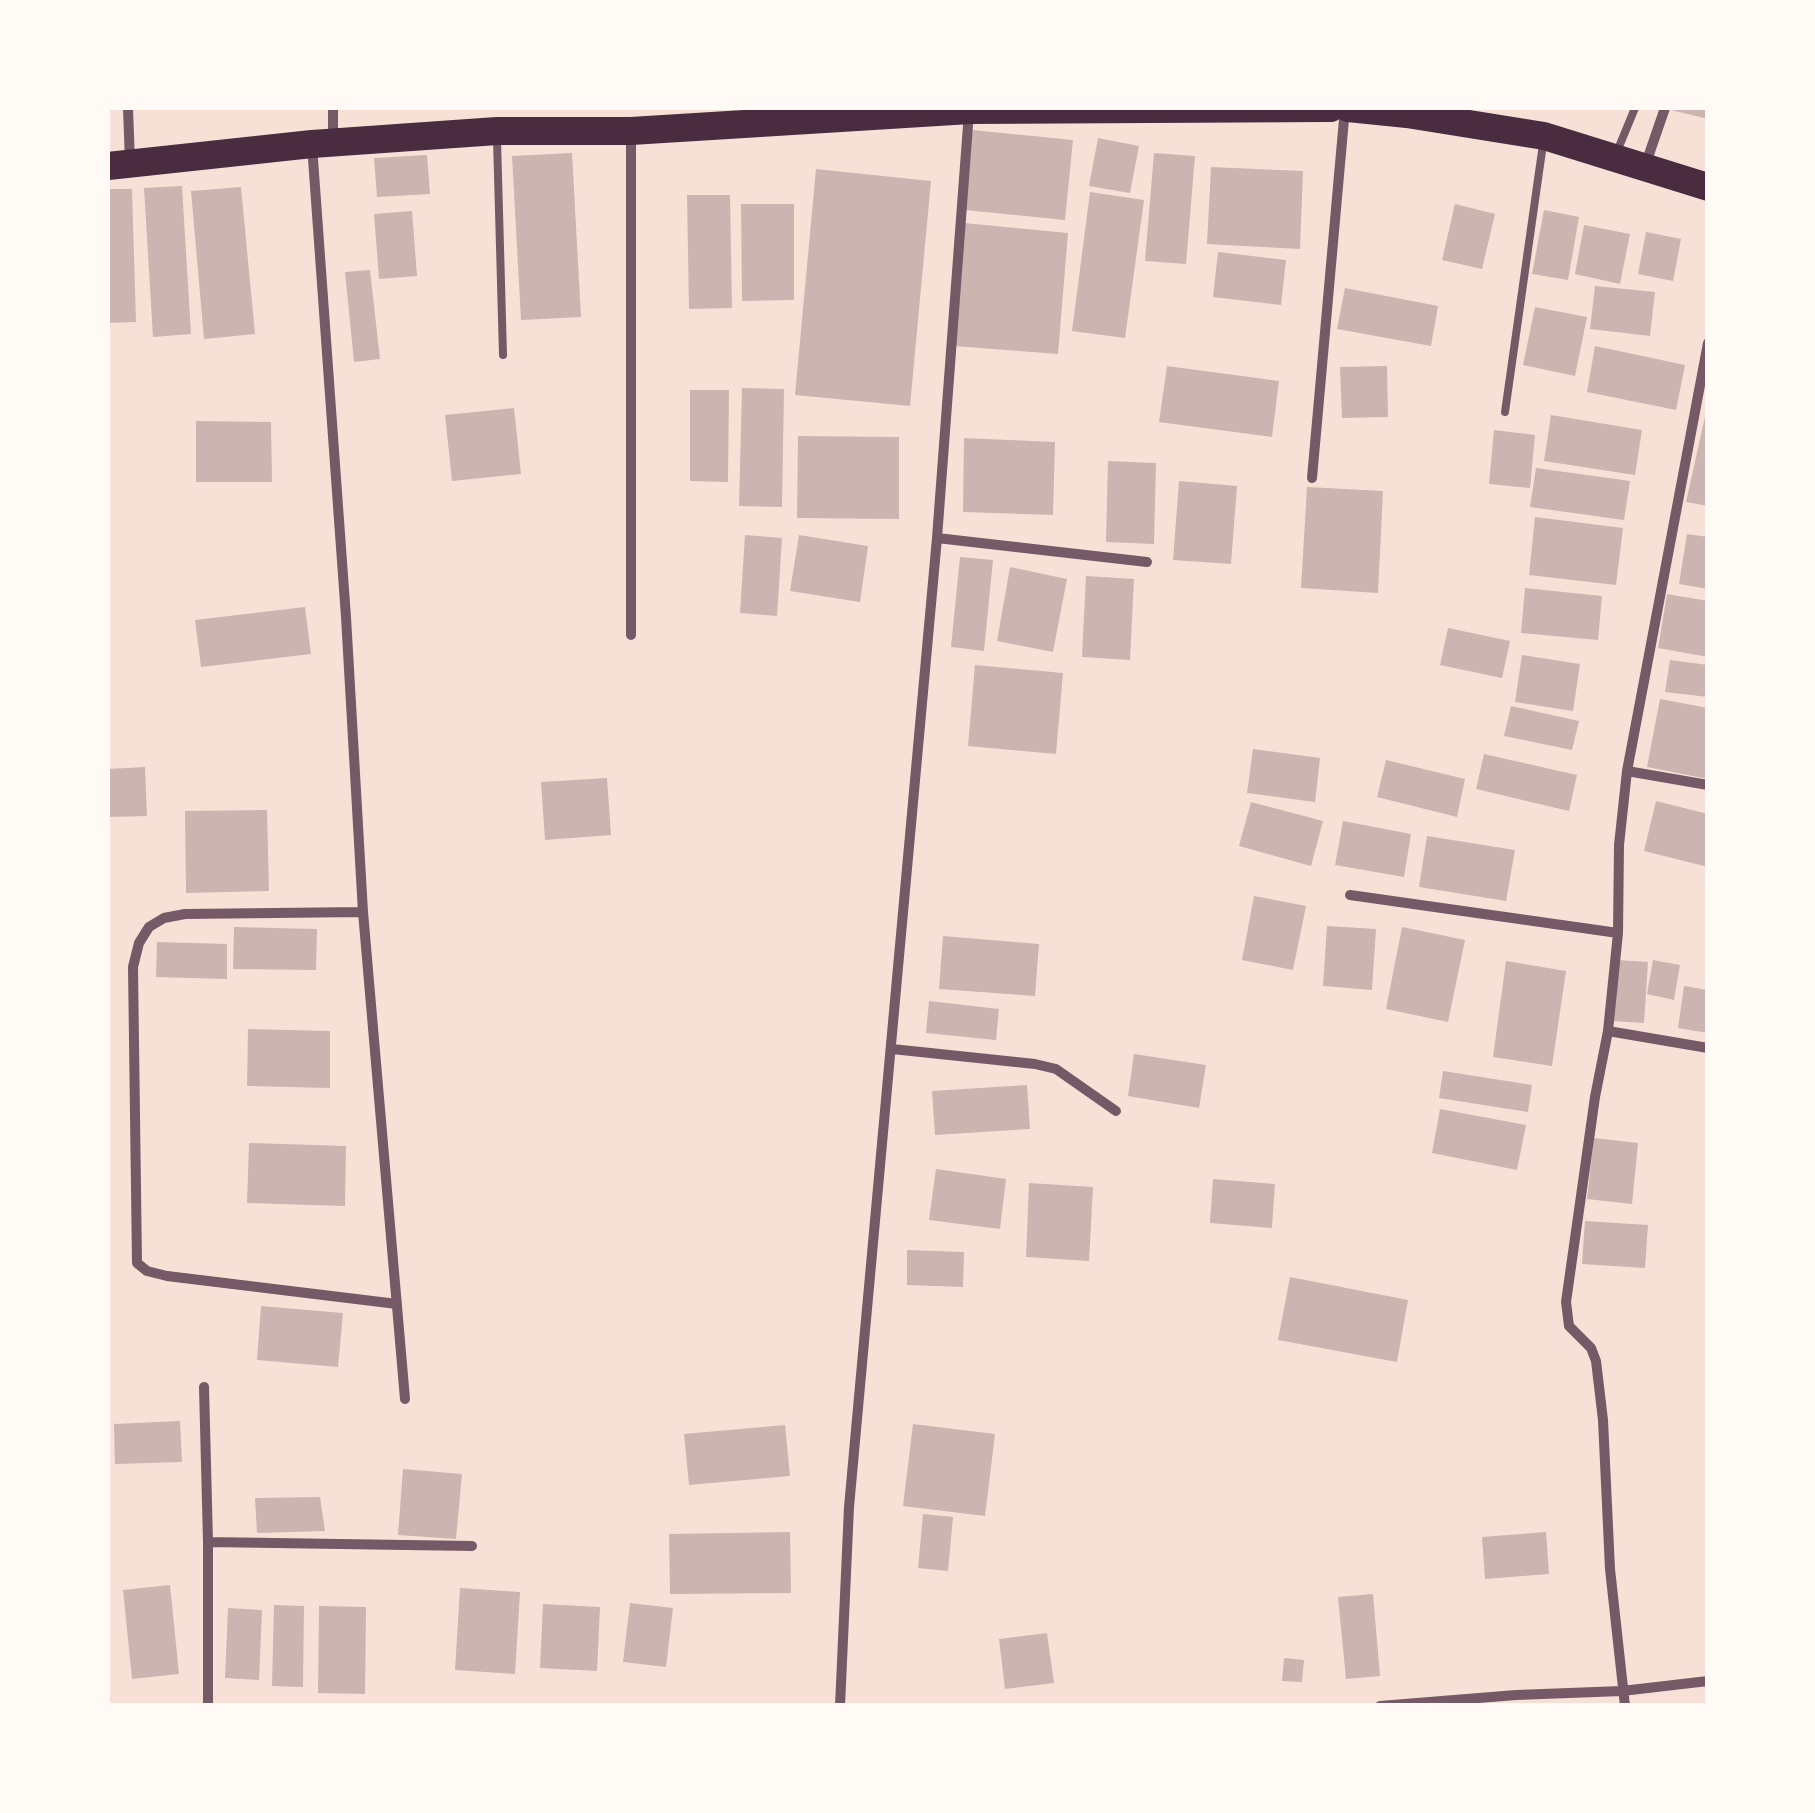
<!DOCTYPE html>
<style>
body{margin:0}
#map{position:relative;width:1815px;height:1813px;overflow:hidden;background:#f7e1d7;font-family:Lato,sans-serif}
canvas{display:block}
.frame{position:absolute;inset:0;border:110px solid #fffaf5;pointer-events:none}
</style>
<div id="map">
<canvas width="1815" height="1813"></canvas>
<div class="frame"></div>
</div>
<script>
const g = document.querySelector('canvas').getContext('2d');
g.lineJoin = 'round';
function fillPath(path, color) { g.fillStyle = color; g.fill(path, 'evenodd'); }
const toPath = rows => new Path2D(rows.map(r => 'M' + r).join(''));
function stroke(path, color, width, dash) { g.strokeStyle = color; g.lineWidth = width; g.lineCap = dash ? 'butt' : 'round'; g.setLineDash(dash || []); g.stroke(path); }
const building = toPath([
 [1667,108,1708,108,1708,119,1667,109],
 [972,130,1073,140,1065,220,965,210],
 [1098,138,1139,146,1130,193,1089,186],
 [572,153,581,317,521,320,512,156],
 [1154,153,1195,156,1186,264,1145,261],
 [427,155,430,194,377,197,374,158],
 [1211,167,1303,171,1300,249,1207,244],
 [816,169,931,181,910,406,795,395],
 [182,186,191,334,153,337,144,188],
 [241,187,255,334,204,339,191,191],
 [108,189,132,189,136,322,108,323],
 [1090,192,1144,200,1125,338,1072,331],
 [687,195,730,195,732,308,689,309],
 [741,204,794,204,794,300,742,301],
 [1455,204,1495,214,1482,269,1442,260],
 [1544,210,1579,217,1568,280,1532,274],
 [412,211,417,276,379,279,374,214],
 [964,223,1068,233,1058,354,954,346],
 [1584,225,1630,234,1620,284,1575,274],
 [1646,232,1681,239,1673,281,1638,274],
 [1218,252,1286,260,1281,305,1213,297],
 [370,270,380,359,354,362,345,272],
 [1595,286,1655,292,1650,336,1590,329],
 [1345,288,1438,306,1431,346,1337,329],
 [1535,307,1587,317,1575,376,1523,365],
 [1595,346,1685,365,1676,410,1587,392],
 [1167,366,1279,381,1272,437,1159,422],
 [1387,366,1388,417,1342,418,1340,367],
 [742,388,784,389,782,507,739,506],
 [690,390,729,390,728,482,690,481],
 [514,408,521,474,452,481,445,415],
 [1706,412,1708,413,1708,506,1686,502],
 [1551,415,1642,430,1635,475,1544,461],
 [196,421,271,422,272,482,196,482],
 [1494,430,1535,435,1530,488,1489,484],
 [798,436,899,437,899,519,797,518],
 [964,438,1055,442,1053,515,963,512],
 [1108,461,1156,463,1154,544,1106,542],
 [1536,468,1630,481,1624,520,1530,507],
 [1179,481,1237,486,1231,564,1173,560],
 [1307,487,1383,491,1378,593,1301,588],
 [1535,517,1623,528,1616,585,1529,575],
 [1687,534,1708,537,1708,589,1679,584],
 [745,535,782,538,777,616,740,613],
 [799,535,868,546,860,602,790,591],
 [960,557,993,560,984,651,951,647],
 [1010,567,1067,579,1053,652,997,641],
 [1086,576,1134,579,1130,660,1082,657],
 [1525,588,1602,596,1598,640,1521,633],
 [1667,594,1708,601,1708,657,1658,648],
 [305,607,311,654,201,667,195,620],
 [1448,628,1510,641,1502,678,1440,665],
 [1522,655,1580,664,1573,711,1515,702],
 [1670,660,1708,665,1708,697,1665,692],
 [975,665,1063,673,1056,754,968,746],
 [1660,699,1708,708,1708,779,1647,767],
 [1511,706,1579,721,1572,750,1504,736],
 [1253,749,1320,758,1315,802,1247,793],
 [1484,754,1577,775,1569,811,1476,789],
 [1386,760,1465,779,1457,817,1377,797],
 [145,767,147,816,108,817,108,769],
 [607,778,611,835,545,840,541,782],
 [1656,801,1708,814,1708,867,1644,851],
 [1251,802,1323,821,1311,866,1239,846],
 [267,810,269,891,186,893,185,811],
 [1343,821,1411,834,1404,877,1335,865],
 [1427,836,1515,850,1506,901,1419,887],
 [1254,896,1306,906,1293,970,1242,960],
 [1327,926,1376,929,1372,990,1323,986],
 [234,927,317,929,316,970,233,969],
 [1402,927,1465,940,1448,1022,1386,1009],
 [943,936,1039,944,1035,996,939,989],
 [157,942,227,944,227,979,156,977],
 [1617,960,1648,962,1644,1023,1613,1021],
 [1653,960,1680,965,1674,1000,1647,994],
 [1506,961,1566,971,1552,1066,1493,1057],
 [1684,986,1708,990,1708,1033,1678,1028],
 [929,1001,999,1009,996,1040,926,1033],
 [248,1029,330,1031,330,1088,247,1086],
 [1134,1054,1206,1065,1199,1108,1128,1096],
 [1443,1071,1532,1085,1528,1112,1439,1098],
 [1027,1085,1030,1129,935,1135,932,1091],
 [1440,1109,1526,1125,1517,1170,1432,1153],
 [1594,1138,1638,1143,1632,1204,1587,1199],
 [249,1143,346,1146,345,1206,247,1203],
 [936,1169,1006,1179,1000,1229,929,1220],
 [1213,1179,1275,1184,1272,1228,1210,1223],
 [1029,1183,1093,1187,1089,1261,1026,1257],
 [1585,1221,1648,1225,1645,1268,1582,1264],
 [907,1250,964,1252,963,1287,907,1285],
 [1290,1277,1408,1300,1397,1362,1278,1340],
 [261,1306,343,1313,338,1367,257,1360],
 [180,1421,182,1462,115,1464,114,1424],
 [913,1424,995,1434,985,1516,903,1506],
 [785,1425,790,1476,689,1485,684,1434],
 [403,1469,462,1474,456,1539,398,1535],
 [320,1497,325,1531,257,1533,255,1498],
 [923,1514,953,1517,948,1571,918,1568],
 [790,1532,791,1593,670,1594,669,1534],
 [1546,1532,1549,1574,1485,1579,1482,1537],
 [170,1585,179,1674,132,1679,123,1590],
 [460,1588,520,1592,515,1674,455,1670],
 [1373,1594,1380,1676,1346,1679,1338,1597],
 [630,1603,673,1608,666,1667,623,1662],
 [543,1604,600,1607,597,1671,540,1668],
 [274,1605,304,1606,303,1687,272,1686],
 [319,1606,366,1607,365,1694,318,1693],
 [228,1608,262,1610,259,1680,225,1678],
 [1047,1633,1054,1683,1005,1689,999,1639],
 [1284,1658,1304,1660,1302,1682,1282,1681]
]);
const service = toPath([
 [497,139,503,355],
 [1616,154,1635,108],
 [1505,412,1543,144]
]);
const minor = toPath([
 [128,108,130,162],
 [333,108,333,142],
 [631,131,631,635],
 [312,145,346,617,363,912,405,1399],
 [1646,163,1665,108],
 [1312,478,1345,108],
 [937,538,1147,562],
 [1627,771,1708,785],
 [1350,895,1618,933],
 [363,912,185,914,164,918,149,927,139,943,133,967,137,1263,147,1271,167,1276,397,1304],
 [1608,1031,1708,1048],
 [892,1049,1035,1064,1056,1069,1116,1111],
 [204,1387,208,1542],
 [208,1706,208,1542,472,1546],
 [840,1706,849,1507,937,538,969,112],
 [1380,1706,1516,1695,1622,1691,1708,1681],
 [1625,1706,1610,1569,1603,1420,1596,1361,1591,1348,1569,1326,1566,1302,1595,1097,1608,1031,1618,933,1619,845,1627,771,1708,343]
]);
const trunk = toPath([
 [1348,108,1407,114,1544,136,1708,187],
 [108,166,312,144,497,131,631,131,970,110,1331,108]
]);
fillPath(building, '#ccb4b1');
stroke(service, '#755966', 8);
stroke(minor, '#755966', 10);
stroke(trunk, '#4a2c40', 28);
</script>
